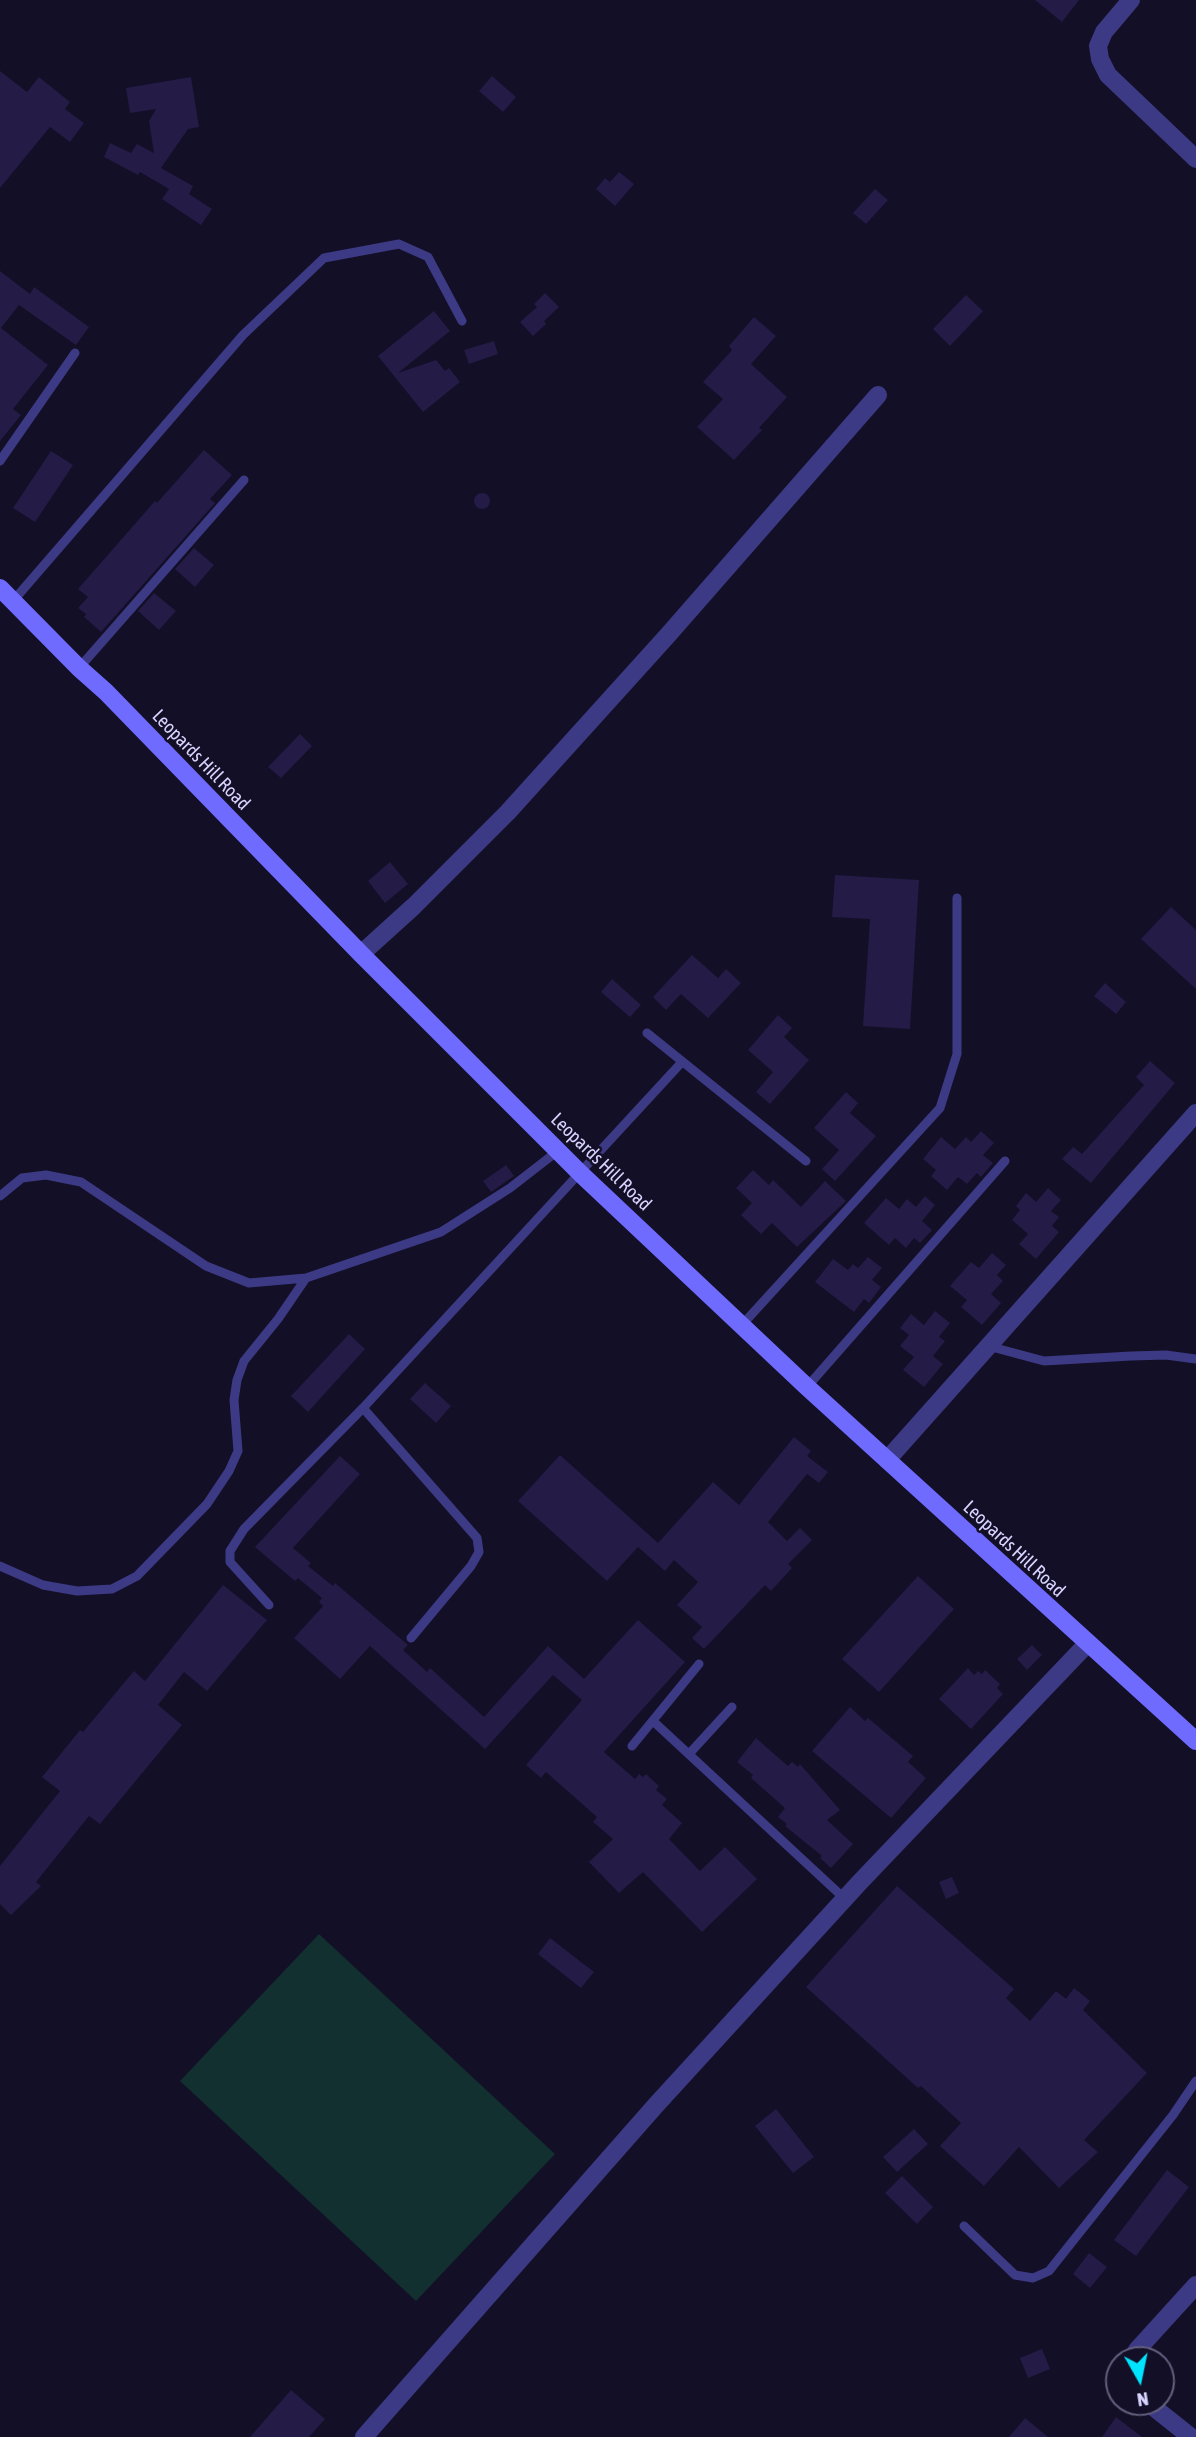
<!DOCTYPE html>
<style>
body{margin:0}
#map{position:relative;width:1196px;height:2437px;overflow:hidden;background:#130f26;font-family:"Asap Condensed",sans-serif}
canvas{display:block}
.north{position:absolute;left:1105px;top:2346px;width:70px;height:70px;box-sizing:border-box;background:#130f26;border:2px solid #625e7d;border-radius:50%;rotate:171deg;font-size:19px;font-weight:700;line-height:28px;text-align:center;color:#d9d4ff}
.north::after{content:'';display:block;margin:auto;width:24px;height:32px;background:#00e5ff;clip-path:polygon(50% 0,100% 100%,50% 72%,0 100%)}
</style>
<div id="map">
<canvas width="1196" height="2437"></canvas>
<div class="north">N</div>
</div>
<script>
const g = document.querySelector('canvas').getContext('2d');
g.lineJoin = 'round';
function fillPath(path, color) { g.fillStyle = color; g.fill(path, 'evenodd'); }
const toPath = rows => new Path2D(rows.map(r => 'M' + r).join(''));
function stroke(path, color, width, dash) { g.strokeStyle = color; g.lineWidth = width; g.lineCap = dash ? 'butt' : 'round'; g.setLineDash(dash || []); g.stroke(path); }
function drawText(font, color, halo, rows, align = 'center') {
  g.font = font + ' "Asap Condensed",sans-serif'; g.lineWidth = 5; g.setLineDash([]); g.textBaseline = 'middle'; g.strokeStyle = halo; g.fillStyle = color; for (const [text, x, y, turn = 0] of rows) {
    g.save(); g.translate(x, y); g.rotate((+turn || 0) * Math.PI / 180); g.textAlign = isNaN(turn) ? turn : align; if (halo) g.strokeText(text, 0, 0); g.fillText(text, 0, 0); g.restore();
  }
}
const green = toPath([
 [319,1934,555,2154,416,2301,180,2081]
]);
const building = toPath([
 [1035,0,1079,0,1062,22],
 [0,71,27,92,39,77,70,102,65,109,84,123,70,142,50,127,0,188],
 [492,76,516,97,503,112,479,91],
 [191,77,199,127,188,129,161,168,193,186,189,194,212,209,201,225,162,199,169,189,140,172,138,175,104,157,110,143,131,153,137,144,154,153,149,121,156,109,130,113,126,88],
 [619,172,634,184,615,206,596,189,605,178,610,182],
 [875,189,888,200,866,224,853,213],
 [0,271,30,294,34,287,89,327,76,345,19,305,1,328,48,365,13,409,21,415,0,441],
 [545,293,559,307,544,321,546,324,533,336,520,322,537,307,534,304],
 [966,295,983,311,950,346,933,329],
 [434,311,450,331,398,373,436,360,445,371,449,368,460,382,423,412,378,356],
 [754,317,776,336,751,364,787,397,759,428,762,430,734,460,697,427,723,399,703,382,732,350,729,346],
 [494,341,498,354,469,364,464,350],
 [204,450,232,475,210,499,215,503,101,632,84,617,86,614,78,608,88,597,78,589,155,501,157,503],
 [51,451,73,465,35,522,13,508],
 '474 501a8 8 0 1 1 16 0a8 8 0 1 1-16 0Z',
 [194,548,214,565,195,587,175,569],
 [154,593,176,611,159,630,138,611],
 [300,734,312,746,281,778,268,767],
 [390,862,408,884,385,903,368,881],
 [835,875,919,880,910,1029,863,1026,870,919,832,917],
 [1171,907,1196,930,1196,989,1141,939],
 [692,955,718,978,726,969,741,983,708,1018,681,994,666,1010,653,997],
 [612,979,641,1005,630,1017,601,992],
 [1105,983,1126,1002,1116,1014,1094,996],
 [778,1015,792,1028,784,1037,809,1060,770,1104,756,1092,773,1072,748,1050],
 [1150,1061,1175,1083,1091,1183,1062,1159,1073,1147,1082,1154,1144,1085,1136,1077],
 [846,1092,858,1103,850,1113,876,1136,835,1181,822,1169,839,1150,814,1128],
 [981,1131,994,1143,983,1155,993,1163,981,1177,977,1173,967,1184,958,1177,947,1190,931,1176,936,1170,923,1159,941,1137,955,1149,966,1137,971,1142],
 [506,1165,514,1176,491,1192,483,1181],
 [753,1170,769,1185,773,1180,801,1207,825,1181,846,1201,797,1247,772,1223,761,1234,741,1215,752,1203,736,1188],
 [1048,1188,1061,1200,1051,1211,1059,1217,1052,1226,1059,1232,1036,1259,1019,1244,1028,1234,1012,1220,1020,1210,1016,1206,1026,1193,1036,1202],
 [925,1196,935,1205,922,1221,932,1230,920,1243,914,1238,906,1248,895,1238,889,1245,864,1223,886,1198,899,1209,907,1199,916,1207],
 [992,1253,1006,1265,997,1275,1003,1281,991,1294,1001,1303,982,1325,961,1307,967,1300,950,1286,971,1262,979,1268],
 [868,1257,882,1268,872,1280,881,1287,869,1303,864,1299,854,1312,815,1282,833,1259,848,1270,853,1264,858,1268],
 [935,1311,950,1323,939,1337,945,1341,933,1356,943,1364,924,1387,903,1370,914,1357,900,1346,909,1335,900,1328,911,1314,924,1325],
 [349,1334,365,1349,308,1412,291,1396],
 [425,1383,451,1406,436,1423,410,1399],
 [794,1437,811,1451,807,1456,828,1472,819,1483,807,1474,768,1522,787,1541,800,1528,812,1540,788,1564,792,1568,771,1591,765,1585,704,1649,692,1638,702,1627,677,1605,698,1582,674,1560,665,1571,638,1547,607,1581,518,1501,560,1455,658,1543,713,1482,739,1505],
 [340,1456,360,1474,293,1548,311,1563,308,1566,333,1586,335,1583,408,1645,403,1650,427,1672,430,1668,484,1717,548,1646,584,1679,638,1620,685,1662,604,1752,635,1779,639,1774,643,1777,646,1774,659,1786,656,1790,667,1799,662,1805,682,1823,669,1839,700,1871,725,1847,757,1879,702,1932,643,1872,619,1893,589,1862,613,1839,593,1822,597,1817,546,1772,541,1778,526,1765,582,1700,553,1675,485,1749,370,1646,340,1679,294,1638,323,1606,319,1602,322,1598,298,1578,295,1581,255,1547],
 [918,1576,954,1609,879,1692,842,1659],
 [223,1585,267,1620,207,1691,184,1672,158,1705,182,1725,100,1824,89,1816,36,1882,41,1886,11,1915,0,1904,0,1866,60,1791,42,1777,80,1730,83,1732,134,1671,145,1681],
 [1032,1645,1042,1655,1027,1670,1017,1659],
 [968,1668,974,1675,978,1671,982,1674,985,1670,1000,1684,997,1688,1003,1694,971,1729,939,1699],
 [850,1707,865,1721,868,1718,913,1756,908,1762,926,1778,891,1818,812,1751],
 [756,1738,788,1766,792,1762,798,1767,800,1764,840,1810,827,1820,853,1844,831,1868,820,1858,822,1856,785,1826,787,1824,778,1817,785,1808,751,1778,753,1775,737,1762],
 [952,1877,959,1893,946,1899,939,1882],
 [897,1886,1014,1989,1006,1998,1030,2021,1056,1991,1066,1999,1074,1988,1090,2001,1083,2010,1147,2073,1084,2140,1098,2152,1059,2188,1019,2147,984,2186,940,2146,961,2123,921,2086,918,2088,806,1987],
 [550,1938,594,1972,581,1988,538,1954],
 [776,2109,814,2157,793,2173,755,2126],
 [914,2129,928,2144,897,2172,883,2157],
 [1167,2170,1189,2187,1136,2256,1114,2240],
 [902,2176,933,2207,917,2224,885,2193],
 [1089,2253,1107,2267,1090,2288,1073,2274],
 [1042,2349,1050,2369,1028,2378,1020,2358],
 [291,2390,325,2419,309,2437,250,2437],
 [1116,2417,1142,2437,1102,2437],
 [1025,2418,1048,2437,1009,2437]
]);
const lane = toPath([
 [0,461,75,353],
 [13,601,243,335,324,258,399,244,428,257,462,321],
 [79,668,244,480],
 [647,1033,806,1161],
 [0,1196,22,1178,46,1175,81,1182,206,1266,249,1283,306,1278,441,1232,510,1188,559,1150],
 [741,1326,940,1108,957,1054,957,898],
 [988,1346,1044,1361,1131,1356,1166,1355,1196,1359],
 [807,1387,1005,1161],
 [363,1408,477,1538,479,1552,471,1566,411,1638],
 [0,1566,43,1585,77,1591,112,1589,137,1576,207,1504,229,1471,238,1451,234,1400,237,1380,244,1361,278,1319,306,1278],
 [269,1605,230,1562,230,1551,244,1529,363,1408,682,1062],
 [653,1721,845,1899],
 [632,1746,699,1664],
 [689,1754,732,1707],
 [964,2226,1015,2275,1033,2278,1049,2271,1173,2115,1196,2081]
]);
const street = toPath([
 [1131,0,1104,32,1098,46,1100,59,1108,75,1196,159],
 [361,954,414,906,508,812,668,635,878,395],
 [887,1460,1196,1113],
 [1132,2360,1137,2350,1196,2285],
 [1147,2402,1191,2437],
 [364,2437,656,2105,860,1882,1087,1644]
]);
const secondary = toPath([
 [0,588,79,668,106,692,361,954,581,1174,807,1387,1196,1741]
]);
const streetNames = [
 ["Leopards Hill Road",201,760,46],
 ["Leopards Hill Road",601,1162,44],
 ["Leopards Hill Road",1014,1549,43]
];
fillPath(green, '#12302f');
fillPath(building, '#241b47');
stroke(lane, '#3d3a85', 9);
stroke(street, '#3d3a85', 18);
stroke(secondary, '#6f6bff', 18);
drawText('19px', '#d9d4ff', '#130f26', streetNames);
</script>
